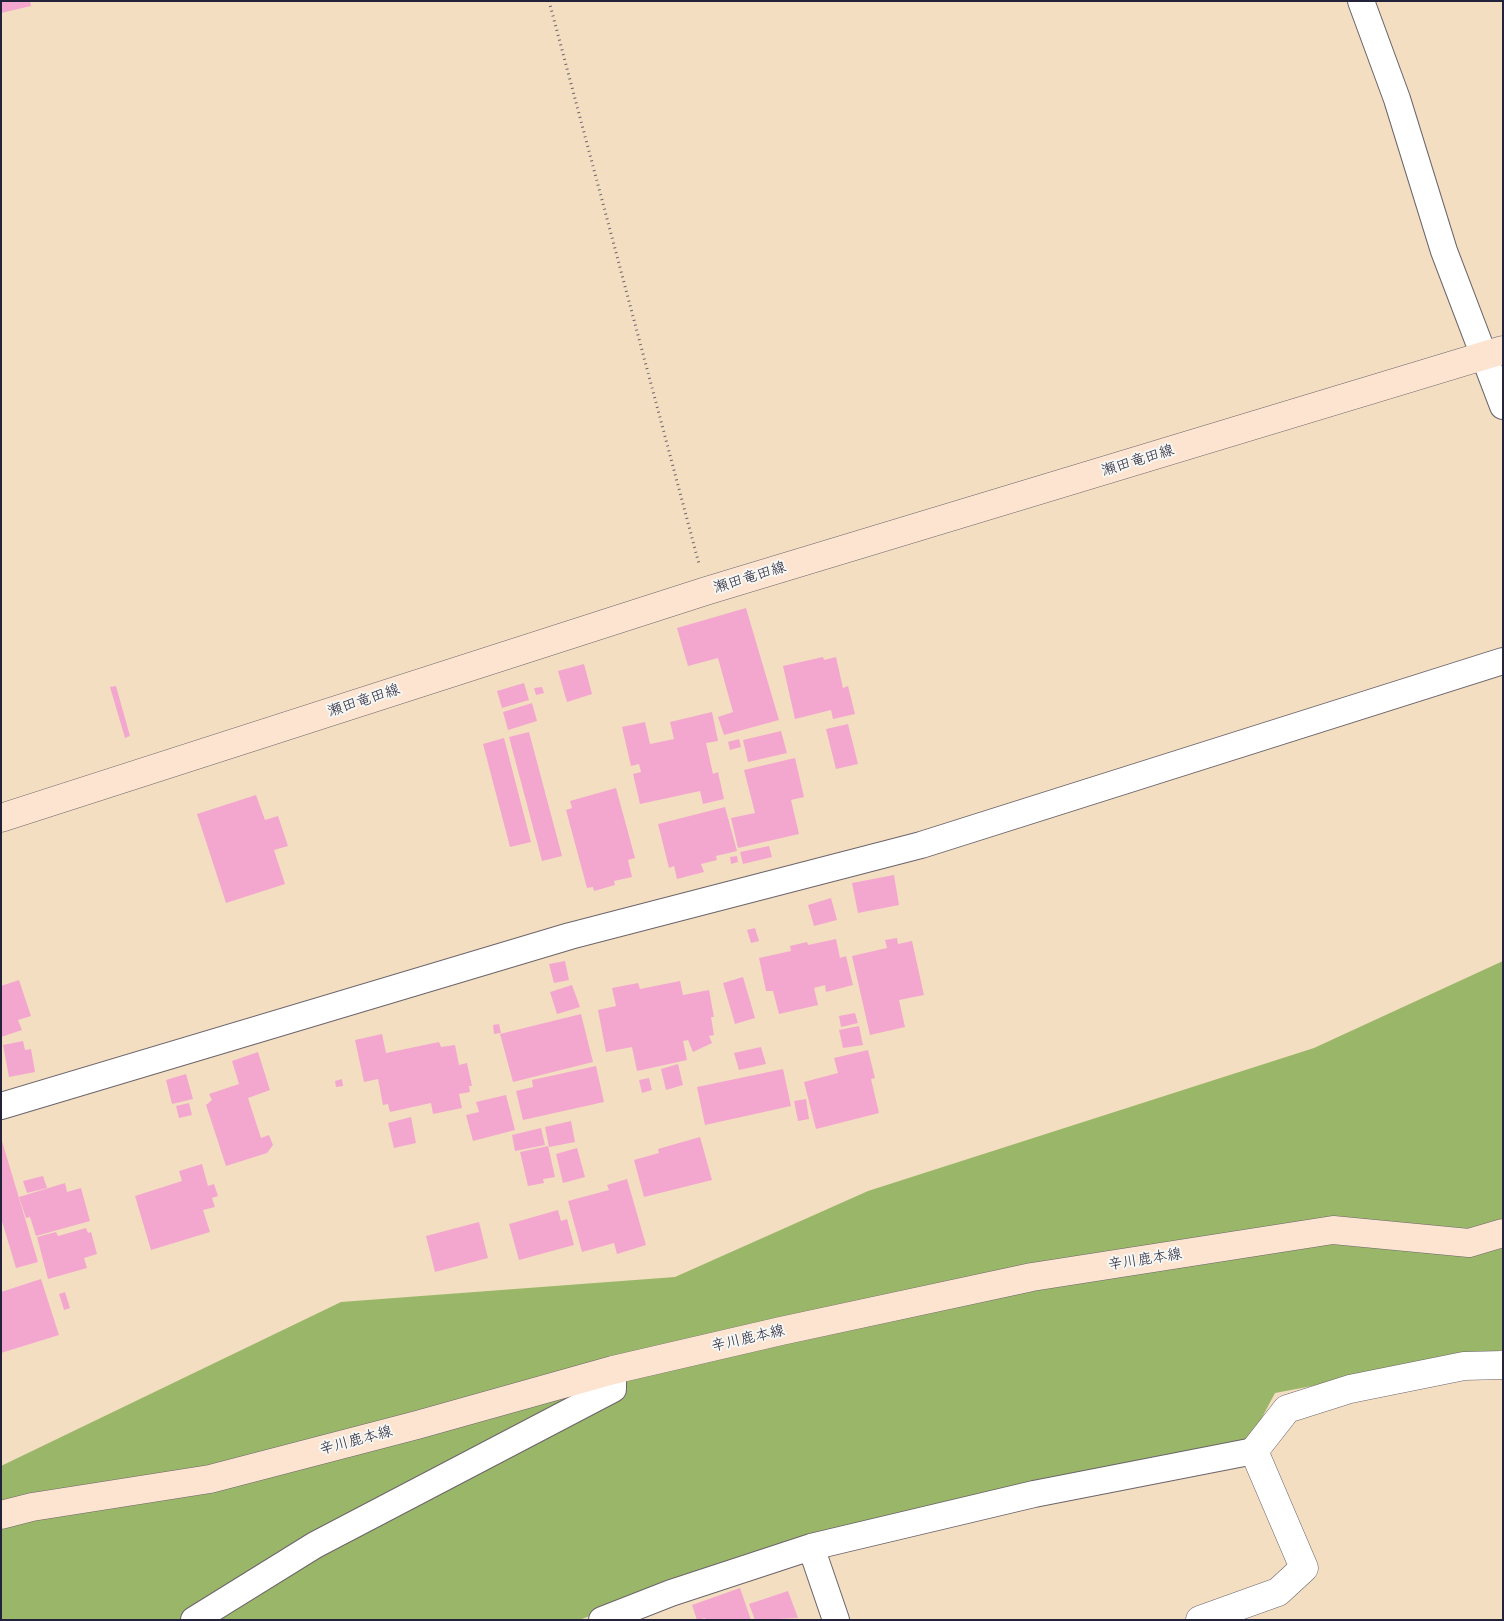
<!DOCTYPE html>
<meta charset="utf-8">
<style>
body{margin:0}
#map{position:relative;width:1504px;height:1621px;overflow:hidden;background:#f3dec2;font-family:Itim,sans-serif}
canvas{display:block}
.frame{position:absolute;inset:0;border:2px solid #22223b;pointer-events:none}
</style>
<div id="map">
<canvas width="1504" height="1621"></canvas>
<div class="frame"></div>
</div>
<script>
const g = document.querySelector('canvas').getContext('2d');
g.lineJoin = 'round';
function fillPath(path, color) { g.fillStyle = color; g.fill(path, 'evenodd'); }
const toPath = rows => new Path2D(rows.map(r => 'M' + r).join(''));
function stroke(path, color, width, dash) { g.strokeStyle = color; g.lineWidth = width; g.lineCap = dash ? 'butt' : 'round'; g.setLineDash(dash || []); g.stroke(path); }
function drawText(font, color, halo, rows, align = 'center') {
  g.font = font + ' Itim,"Klee One",sans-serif'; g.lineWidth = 4; g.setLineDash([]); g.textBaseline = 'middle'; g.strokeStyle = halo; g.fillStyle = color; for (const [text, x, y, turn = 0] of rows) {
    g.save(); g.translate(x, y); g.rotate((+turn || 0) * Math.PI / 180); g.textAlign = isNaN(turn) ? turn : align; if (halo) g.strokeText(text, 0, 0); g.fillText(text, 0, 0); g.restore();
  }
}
const forest = toPath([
 [1503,961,1503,1350,1275,1393,1249,1442,806,1537,579,1620,1,1620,1,1466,341,1302,675,1277,868,1191,1314,1048]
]);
const building = toPath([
 [1,1,30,1,31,6,1,13],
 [746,608,779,720,724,735,718,717,733,712,718,658,688,666,677,628],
 [823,657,824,660,836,657,843,688,848,686,855,714,833,719,831,710,795,719,783,666],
 [584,664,592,694,567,702,558,671],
 [524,683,529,700,502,708,497,691],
 [116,686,130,736,125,738,110,687],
 [542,687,544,693,536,695,534,688],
 [532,703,537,721,508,730,503,712],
 [712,712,718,741,706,743,713,774,718,772,724,799,703,804,700,791,640,804,633,774,641,772,639,764,631,766,622,727,645,722,650,744,674,739,670,722],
 [848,724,858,764,836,769,826,729],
 [781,731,787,753,748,762,743,740],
 [529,732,562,856,542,861,509,737],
 [504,738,531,842,510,847,483,744],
 [739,739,741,747,730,750,728,742],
 [795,758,804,797,791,800,799,834,738,848,731,818,755,813,744,770],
 [616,788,635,858,628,860,632,877,614,881,615,885,594,891,593,887,587,888,566,810,572,808,570,801],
 [256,795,265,820,278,816,288,846,274,850,285,884,226,903,197,814],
 [725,807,737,851,716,856,717,860,701,864,704,872,677,879,674,866,669,868,658,824],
 [769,846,772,857,743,864,740,852],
 [737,856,738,862,731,864,730,857],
 [894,875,899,905,858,913,852,883],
 [831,898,837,920,814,926,808,905],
 [755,928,759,941,751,943,747,930],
 [897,938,898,944,912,941,924,995,899,1000,905,1027,870,1035,852,956,887,948,885,940],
 [836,939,840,958,846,956,853,985,826,992,825,985,814,988,818,1005,779,1014,773,991,766,991,759,958,791,951,790,946,807,942,808,945],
 [565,961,569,980,554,983,549,964],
 [743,977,755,1018,735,1024,723,983],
 [19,980,31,1016,18,1020,22,1030,1,1037,1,986],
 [680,981,683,995,709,990,714,1017,711,1017,714,1035,709,1036,712,1043,693,1052,688,1040,683,1041,687,1060,637,1071,632,1047,606,1052,598,1010,616,1006,612,988,638,983,640,989],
 [572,985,580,1007,557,1014,550,992],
 [855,1013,858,1023,841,1027,839,1016],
 [581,1014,593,1062,513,1082,500,1034],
 [499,1024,501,1033,494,1034,493,1025],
 [859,1026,863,1045,843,1048,839,1030],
 [382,1034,386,1053,439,1042,441,1047,455,1045,459,1065,467,1063,472,1086,469,1086,470,1092,459,1094,462,1108,433,1114,431,1103,390,1112,388,1104,383,1105,378,1079,364,1082,355,1040],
 [23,1041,25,1050,31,1049,35,1072,9,1077,3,1045],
 [761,1047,766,1064,739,1070,734,1053],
 [868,1050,875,1078,871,1079,879,1113,816,1129,804,1082,838,1073,834,1058],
 [258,1052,270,1090,248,1098,261,1138,269,1135,273,1145,267,1153,226,1166,206,1105,212,1100,209,1094,239,1084,232,1061],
 [678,1064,683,1085,666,1090,661,1069],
 [596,1066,604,1102,523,1120,516,1091,533,1087,532,1080],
 [783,1069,791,1106,705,1125,697,1087],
 [186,1074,193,1099,172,1104,166,1080],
 [649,1078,652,1090,642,1093,639,1080],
 [342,1079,343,1086,336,1087,335,1081],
 [506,1095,515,1130,473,1141,466,1115,479,1112,476,1102],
 [806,1099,809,1119,798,1121,794,1101],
 [189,1103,192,1115,179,1118,176,1106],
 [411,1117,416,1143,394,1148,388,1123],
 [571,1121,575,1142,549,1147,545,1127],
 [541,1128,545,1145,515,1151,512,1135],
 [700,1137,712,1180,644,1197,634,1160,659,1153,658,1149],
 [2,1141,38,1262,16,1268,1,1218],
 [548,1146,555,1177,543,1179,544,1183,528,1186,520,1152],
 [577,1148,585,1177,563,1183,556,1154],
 [202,1164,208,1186,214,1184,218,1196,212,1198,215,1207,203,1210,210,1232,151,1250,135,1196,182,1181,179,1171],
 [43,1176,47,1188,27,1193,23,1181],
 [627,1179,646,1245,617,1254,614,1243,582,1252,568,1201,609,1190,607,1185],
 [65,1183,67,1192,81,1188,90,1221,36,1236,30,1217,26,1218,19,1197],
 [558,1210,561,1221,567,1219,574,1245,519,1260,509,1224],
 [479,1222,488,1258,435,1272,426,1236],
 [86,1228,88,1233,91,1232,97,1254,84,1258,87,1268,48,1279,37,1237,56,1232,58,1236],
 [41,1279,59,1335,1,1353,1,1292],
 [65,1292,70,1308,64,1310,59,1294],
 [740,1588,751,1620,706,1620,705,1618,697,1620,692,1605],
 [788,1591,798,1618,755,1620,749,1604]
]);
const path = toPath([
 [549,1,699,564]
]);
const minor = toPath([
 [1361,1,1397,99,1444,251,1503,406],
 [1,1106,570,936,921,845,1503,661],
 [811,1547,836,1620],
 [194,1620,315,1545,613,1389,613,1370],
 [602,1620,671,1593,811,1547,1034,1494,1254,1451]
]);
const tertiary = toPath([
 [1200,1620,1278,1592,1304,1568,1254,1451,1287,1409,1350,1389,1464,1366,1503,1365]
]);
const secondary = toPath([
 [1,818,706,591,1503,350],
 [1,1515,32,1507,210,1479,417,1425,613,1370,781,1331,1032,1277,1333,1230,1469,1243,1503,1233]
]);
const streetNames = [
 ["瀬田竜田線",1138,461,-17],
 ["瀬田竜田線",750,578,-17],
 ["瀬田竜田線",364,701,-18],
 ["辛川鹿本線",1145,1260,-9],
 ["辛川鹿本線",748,1339,-13],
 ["辛川鹿本線",356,1441,-15]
];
fillPath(forest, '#9ab668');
fillPath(building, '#f3a7cf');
stroke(minor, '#6b646a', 28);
stroke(tertiary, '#6b646a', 29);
stroke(secondary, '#6b646a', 29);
stroke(path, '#6b646a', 3, [1, 4]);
stroke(minor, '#fff', 26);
stroke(tertiary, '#fff', 28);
stroke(secondary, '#fde4d1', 28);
drawText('15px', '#22223b', '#f6f6f2', streetNames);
</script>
